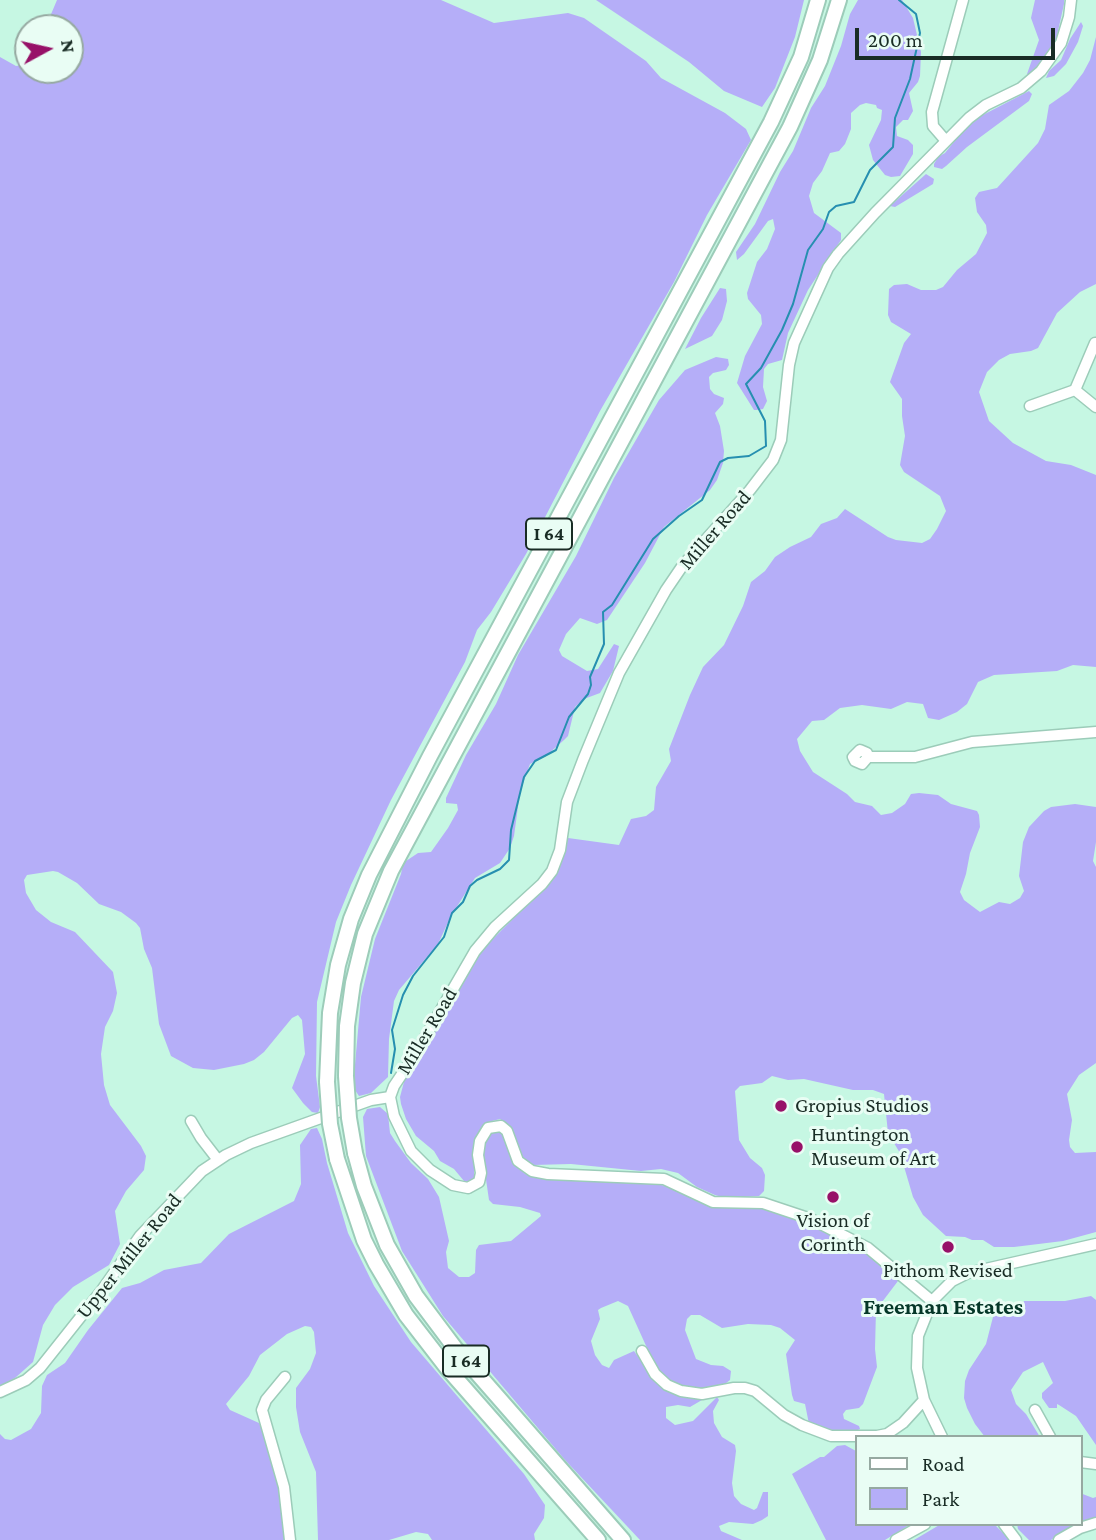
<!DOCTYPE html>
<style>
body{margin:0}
#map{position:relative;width:1096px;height:1540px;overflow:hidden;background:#c6f7e3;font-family:"Crimson Pro",serif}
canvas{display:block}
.legend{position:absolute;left:855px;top:1435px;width:228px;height:91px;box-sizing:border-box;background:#e9fdf4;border:2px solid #96a9a1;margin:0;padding:9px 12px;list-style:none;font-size:21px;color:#192c25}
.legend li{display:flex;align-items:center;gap:14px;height:35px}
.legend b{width:35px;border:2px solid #96a9a1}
.north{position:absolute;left:14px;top:14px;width:70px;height:70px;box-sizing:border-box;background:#e9fdf4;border:2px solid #96a9a1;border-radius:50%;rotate:82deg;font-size:19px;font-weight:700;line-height:28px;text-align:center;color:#192c25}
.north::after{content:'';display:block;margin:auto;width:24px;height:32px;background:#971168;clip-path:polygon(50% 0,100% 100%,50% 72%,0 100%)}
.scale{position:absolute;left:855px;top:28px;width:200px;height:32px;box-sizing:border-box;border:4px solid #192c25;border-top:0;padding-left:9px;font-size:21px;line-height:24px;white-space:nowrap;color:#192c25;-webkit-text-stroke:5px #e9fdf4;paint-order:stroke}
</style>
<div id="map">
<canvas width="1096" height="1540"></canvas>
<ul class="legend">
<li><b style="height:9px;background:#fff"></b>Road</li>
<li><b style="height:19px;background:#b5aef8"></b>Park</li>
</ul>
<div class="north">N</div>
<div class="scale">200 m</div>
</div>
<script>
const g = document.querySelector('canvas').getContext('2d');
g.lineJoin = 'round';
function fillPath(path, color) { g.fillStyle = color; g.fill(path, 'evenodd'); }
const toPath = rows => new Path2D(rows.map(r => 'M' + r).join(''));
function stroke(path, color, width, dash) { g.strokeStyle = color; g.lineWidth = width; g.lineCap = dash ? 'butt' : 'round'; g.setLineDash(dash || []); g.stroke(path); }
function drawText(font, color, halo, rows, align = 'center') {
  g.font = font + ' "Crimson Pro",serif'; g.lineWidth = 6; g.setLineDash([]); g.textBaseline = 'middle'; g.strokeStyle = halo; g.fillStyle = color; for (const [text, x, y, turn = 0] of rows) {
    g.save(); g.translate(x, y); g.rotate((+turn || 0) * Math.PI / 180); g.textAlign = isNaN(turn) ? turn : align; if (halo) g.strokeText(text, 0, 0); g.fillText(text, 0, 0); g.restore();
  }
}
const green = toPath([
 [57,0,441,0,494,23,568,13,584,18,646,61,661,78,725,113,746,129,751,140,707,215,674,282,600,411,526,554,491,612,477,630,465,662,391,800,351,885,336,922,317,1002,316,1076,320,1107,318,1113,312,1112,303,1103,292,1088,305,1054,302,1020,298,1015,292,1018,264,1052,254,1060,244,1064,214,1070,193,1068,171,1056,159,1024,152,968,144,949,140,928,136,923,121,912,99,904,77,883,58,872,53,871,27,875,24,880,26,893,36,910,51,922,75,932,113,972,117,993,113,1011,105,1027,101,1054,104,1085,110,1105,141,1146,146,1156,144,1170,126,1191,115,1211,120,1244,109,1265,73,1287,55,1305,43,1325,33,1362,15,1378,0,1386,0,57,16,66,28,64,28,70,70,70,70,28,53,28,49,19],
 [596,0,804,0,795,37,775,88,762,107,724,91,689,62],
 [858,0,902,0,913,18,921,52,920,76,918,82,909,93,913,111,908,120,903,120,896,127,897,136,908,140,913,145,913,154,900,176,891,177,885,175,873,160,869,145,881,120,882,110,877,108,876,105,866,103,860,105,851,113,851,129,845,144,839,151,830,153,822,171,813,183,809,196,814,213,841,233,841,240,808,290,788,333,782,360,768,364,764,369,763,387,767,401,763,409,757,410,754,410,737,383,745,356,762,324,761,315,748,299,747,293,757,262,767,249,775,229,773,219,768,221,744,254,737,260,736,252,755,224,780,172,793,151,811,108,825,86,841,46,850,14],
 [1035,0,1064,0,1064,4,1056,40,1032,74,1027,74,1039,40,1031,18],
 [1081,22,1083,26,1078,42,1066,64,1054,76,1046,78,1049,71,1061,60,1070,39],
 [1096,37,1096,284,1080,292,1057,313,1038,348,1031,351,1010,354,999,360,987,372,979,392,989,421,1013,443,1046,461,1071,465,1096,475,1096,667,1073,665,1057,671,994,675,978,682,967,704,957,712,939,720,928,718,923,704,907,702,891,709,862,705,840,708,824,720,812,721,797,739,800,751,813,772,847,794,855,802,872,806,881,815,892,813,905,804,911,794,919,793,938,795,951,804,977,811,979,815,980,827,970,853,966,874,960,892,964,900,980,912,999,902,1010,904,1020,898,1024,891,1019,876,1023,842,1029,827,1044,811,1051,807,1075,804,1096,807,1096,842,1093,861,1096,867,1096,1063,1079,1075,1067,1094,1072,1120,1069,1140,1070,1147,1075,1153,1096,1152,1096,1232,1063,1241,1014,1247,994,1247,983,1240,972,1240,965,1237,946,1236,923,1215,913,1197,900,1153,888,1133,884,1094,873,1090,853,1090,804,1079,788,1080,772,1076,762,1083,740,1086,735,1091,739,1140,750,1158,762,1168,765,1175,764,1191,759,1196,726,1198,715,1195,697,1187,678,1173,661,1169,641,1171,571,1164,533,1165,523,1159,509,1125,500,1119,488,1122,480,1130,474,1144,474,1179,467,1182,464,1181,454,1169,440,1161,434,1151,416,1136,406,1119,401,1104,400,1097,405,1078,446,1014,458,988,484,948,554,877,568,838,619,845,631,819,646,816,654,810,656,787,671,761,669,749,690,695,703,667,724,645,743,606,751,582,765,571,775,557,790,547,811,537,821,524,837,518,845,509,888,537,896,540,922,543,930,539,937,529,946,511,940,496,904,472,900,465,905,436,902,416,902,399,890,382,904,343,911,334,891,322,888,315,889,289,894,285,907,284,921,290,936,290,943,287,957,270,976,254,987,233,986,225,977,212,975,198,979,192,997,188,1038,143,1045,129,1049,105,1069,91,1083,73,1090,60],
 [1029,91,1032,94,1029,101,967,147,946,166,942,169,934,167,934,164,938,157,945,153,965,128,979,117],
 [926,174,934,179,933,184,895,207,890,206],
 [720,288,726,289,727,301,722,320,712,336,685,349,701,318],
 [716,357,728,359,729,365,726,370,713,373,709,377,710,389,714,394,724,398,723,404,715,413,720,426,724,451,723,463,717,480,710,490,664,527,645,563,607,620,597,624,580,618,566,634,559,650,562,656,587,671,598,669,614,644,619,646,613,671,600,693,584,699,575,707,568,736,564,740,546,756,530,764,520,792,514,836,510,848,500,863,475,878,451,916,438,944,399,990,394,1001,389,1039,388,1077,371,1093,359,1096,353,1087,361,997,375,939,401,874,403,863,418,853,431,852,448,828,458,810,457,804,446,803,446,798,466,755,496,704,518,655,576,556,614,478,659,400,685,370],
 [380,1107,388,1114,390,1133,395,1141,411,1163,428,1179,439,1197,449,1241,446,1252,448,1268,459,1277,469,1277,475,1273,476,1250,479,1245,511,1241,541,1216,540,1213,520,1207,493,1204,489,1200,482,1152,490,1132,499,1130,503,1134,515,1166,527,1175,536,1178,657,1184,670,1187,717,1208,759,1207,786,1217,795,1217,863,1250,897,1278,898,1281,876,1310,875,1349,877,1367,863,1404,859,1408,846,1410,843,1414,844,1419,859,1426,860,1429,849,1434,840,1434,809,1424,805,1404,794,1401,792,1395,786,1354,795,1340,780,1328,771,1325,748,1324,722,1328,700,1315,691,1315,687,1319,685,1330,696,1359,711,1365,723,1366,731,1371,730,1380,721,1387,697,1392,677,1387,657,1370,628,1306,618,1301,601,1308,598,1310,600,1319,591,1341,595,1355,602,1365,609,1368,614,1360,634,1351,653,1377,675,1393,687,1397,703,1397,702,1400,690,1407,678,1405,666,1407,666,1418,675,1425,693,1421,717,1397,719,1400,713,1411,714,1423,722,1437,735,1445,736,1451,732,1483,734,1496,741,1504,754,1510,757,1508,763,1492,768,1492,768,1516,762,1520,753,1524,729,1522,719,1526,721,1531,742,1540,640,1540,565,1460,443,1316,402,1251,366,1156,363,1117,367,1109],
 [317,1128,322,1139,327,1163,348,1233,374,1286,411,1342,524,1474,545,1505,544,1518,534,1534,535,1540,432,1540,428,1534,416,1532,389,1540,318,1540,316,1472,300,1432,296,1407,296,1388,310,1369,316,1353,314,1332,311,1327,305,1326,287,1334,260,1355,249,1376,226,1404,230,1410,259,1423,265,1434,269,1452,280,1479,286,1540,0,1540,0,1434,5,1439,11,1440,31,1429,41,1413,42,1386,47,1375,65,1363,88,1330,122,1288,140,1283,164,1270,201,1263,229,1234,294,1201,301,1184,300,1145,311,1129],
 [1091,1296,1096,1300,1096,1445,1076,1416,1059,1405,1057,1404,1057,1408,1049,1408,1042,1398,1042,1393,1053,1383,1043,1362,1023,1372,1011,1390,1016,1404,1026,1414,1040,1437,985,1437,975,1424,967,1408,964,1398,965,1381,969,1370,986,1344,993,1317,999,1310,1023,1304,1024,1301,1065,1301],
 [837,1446,845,1445,856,1451,856,1524,911,1524,885,1540,826,1540,792,1474,820,1457,824,1457],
 [1080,1493,1093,1498,1096,1497,1096,1520,1063,1532,1051,1540,1029,1540,1018,1529,1017,1524,1080,1524],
 [941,1524,994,1524,1010,1540,914,1540]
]);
const stream = toPath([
 [391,1073,395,1049,392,1030,403,995,413,976,444,937,452,913,463,902,470,886,477,880,500,869,509,860,511,830,524,777,535,761,556,750,569,717,588,694,591,685,590,677,604,644,603,612,612,605,653,539,679,516,702,500,720,462,728,458,749,456,766,446,765,421,746,384,761,368,782,330,793,304,808,250,823,229,829,212,836,206,854,202,870,170,893,147,895,118,910,79,920,33,916,14,899,0]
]);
const minor = toPath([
 [946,141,933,126,932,112,963,0],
 [1075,390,1096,407],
 [1030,406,1075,390,1095,343],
 [868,757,867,753,860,750,853,757,855,761,862,764,868,757,915,757,972,742,1096,732],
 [191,1121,201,1138,218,1160],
 [932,1301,868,1248,811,1219,763,1203,713,1202,664,1179,548,1174,532,1171,518,1161,507,1131,501,1126,488,1128,480,1141,478,1155,481,1173,479,1182,468,1188,453,1185,430,1170,411,1151,394,1116,390,1097,394,1086,416,1053,475,951,495,927,542,884,552,871,560,850,567,802,583,760,619,673,666,590,683,565,750,490,773,460,781,440,789,365,794,343,828,268,838,254,875,213,969,118,986,105,1021,88,1041,71,1061,43,1069,17,1071,0],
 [642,1351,655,1374,667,1385,681,1391,702,1394,734,1388,745,1388,755,1391,784,1415,802,1425,831,1436,877,1436,887,1434,903,1423,924,1400],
 [285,1377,266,1400,262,1410,284,1487,290,1540],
 [0,1392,26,1380,40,1368,102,1290,140,1236,202,1171,226,1155,251,1143,371,1100,390,1097],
 [1035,1410,1050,1437],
 [942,1437,924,1400,917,1368,918,1336,932,1301,952,1281,968,1273,1096,1244],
 [1080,1462,1096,1464],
 [1004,1524,1016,1540],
 [896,1540,925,1524],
 [1059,1540,1080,1528,1096,1523]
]);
const highway = toPath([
 [346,1076,347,1026,353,983,365,934,391,871,790,127,820,60,839,0],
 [327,1082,330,1013,338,965,351,919,369,875,430,756,771,122,801,57,818,0],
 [355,1153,364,1186,387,1245,416,1296,455,1348,623,1540],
 [337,1159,364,1240,376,1264,406,1315,447,1368,598,1540]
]);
const highwayBridge = toPath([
 [346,1076,349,1118,355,1153],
 [327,1082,330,1124,337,1159]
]);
const markers = [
 [781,1106,7,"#971168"],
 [797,1147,7,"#971168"],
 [833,1197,7,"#971168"],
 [948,1247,7,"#971168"]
];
const shields = [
 [549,534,46],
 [466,1361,46]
];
const shieldNames = [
 ["I 64",549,534],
 ["I 64",466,1361]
];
const streetNames = [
 ["Miller Road",715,530,-49],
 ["Miller Road",427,1031,-59],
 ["Upper Miller Road",129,1256,-51]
];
const poiNames = [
 ["Gropius Studios",795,1106],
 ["Huntington",811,1135],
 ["Museum of Art",811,1159],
 ["Vision of",833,1221,"center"],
 ["Corinth",833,1245,"center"],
 ["Pithom Revised",948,1271,"center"]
];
const neighbourhoodNames = [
 ["Freeman Estates",943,1307]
];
fillPath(green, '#b5aef8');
stroke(stream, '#268fb0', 2);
stroke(minor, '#9cccb9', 13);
stroke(highway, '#9cccb9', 18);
stroke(minor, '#fff', 10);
stroke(highway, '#fff', 14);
stroke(highwayBridge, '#9cccb9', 18, []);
stroke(highwayBridge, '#fff', 14);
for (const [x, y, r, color] of markers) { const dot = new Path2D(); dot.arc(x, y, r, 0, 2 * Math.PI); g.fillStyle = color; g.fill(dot); stroke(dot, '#e9fdf4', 2.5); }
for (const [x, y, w] of shields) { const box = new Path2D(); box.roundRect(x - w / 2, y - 15.5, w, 31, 5); g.fillStyle = '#e9fdf4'; g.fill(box); stroke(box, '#192c25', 2); }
drawText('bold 19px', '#192c25', null, shieldNames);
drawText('21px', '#192c25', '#e9fdf4', streetNames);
drawText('21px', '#192c25', '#e9fdf4', poiNames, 'left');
drawText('bold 23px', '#053728', '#e9fdf4', neighbourhoodNames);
</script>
